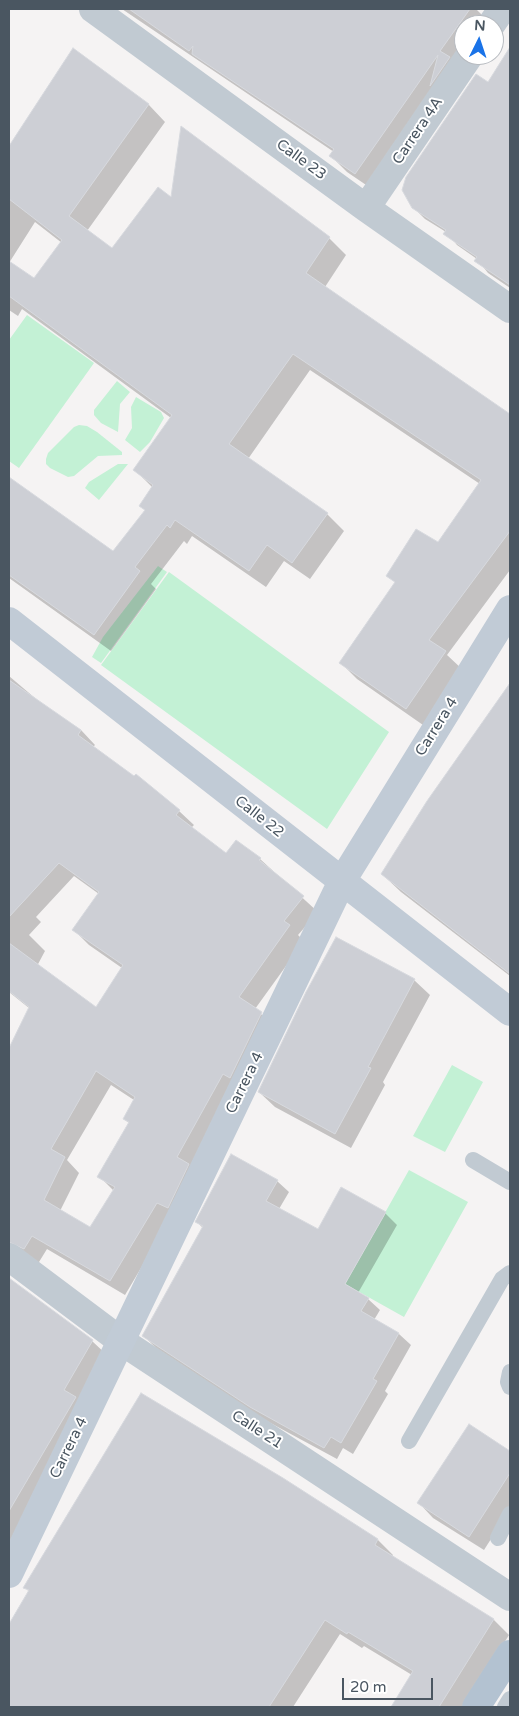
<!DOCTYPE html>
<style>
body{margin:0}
#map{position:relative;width:519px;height:1716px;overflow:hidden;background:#f5f3f3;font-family:"Varela Round",sans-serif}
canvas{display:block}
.frame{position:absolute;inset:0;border:10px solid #4a5661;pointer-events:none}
.north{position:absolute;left:454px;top:15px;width:50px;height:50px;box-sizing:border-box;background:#fff;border:1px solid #b7bbc0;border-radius:50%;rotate:4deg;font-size:14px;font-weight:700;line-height:20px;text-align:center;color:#4a5661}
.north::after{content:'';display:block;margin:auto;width:18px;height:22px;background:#1a73e8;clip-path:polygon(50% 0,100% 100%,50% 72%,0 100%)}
.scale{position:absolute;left:342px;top:1678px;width:91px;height:22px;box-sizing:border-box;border:2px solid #4a5661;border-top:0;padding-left:6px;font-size:15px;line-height:18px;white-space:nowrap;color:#4a5661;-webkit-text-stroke:4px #fff;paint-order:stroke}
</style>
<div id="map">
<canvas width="519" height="1716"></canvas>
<div class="frame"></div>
<div class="north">N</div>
<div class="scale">20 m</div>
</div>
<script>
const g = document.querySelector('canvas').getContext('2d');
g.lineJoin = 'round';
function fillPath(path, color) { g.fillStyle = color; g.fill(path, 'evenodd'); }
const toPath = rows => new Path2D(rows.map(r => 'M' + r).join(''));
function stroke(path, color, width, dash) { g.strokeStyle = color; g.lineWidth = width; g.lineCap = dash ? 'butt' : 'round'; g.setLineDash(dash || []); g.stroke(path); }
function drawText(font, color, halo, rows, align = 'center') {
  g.font = font + ' "Varela Round",sans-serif'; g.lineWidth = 4; g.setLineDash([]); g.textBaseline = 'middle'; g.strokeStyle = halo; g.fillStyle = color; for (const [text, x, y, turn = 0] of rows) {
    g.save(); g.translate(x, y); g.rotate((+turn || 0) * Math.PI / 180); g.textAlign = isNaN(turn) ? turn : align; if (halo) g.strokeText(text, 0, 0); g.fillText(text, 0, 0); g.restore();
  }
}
const green = toPath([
 [27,315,94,363,19,468,9,461,9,340],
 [117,381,130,392,120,404,118,432,101,423,94,415,94,410],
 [136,397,161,412,164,418,150,442,140,452,125,440,132,428,131,407],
 [79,425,87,426,97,432,122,452,122,455,98,456,74,476,68,477,50,468,46,464,46,459,48,453,74,427],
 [118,464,128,464,99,500,85,488,89,482],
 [158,566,167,572,101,663,92,657,103,637],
 [169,572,389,732,327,829,101,665],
 [452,1065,483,1082,445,1152,413,1136],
 [409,1170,468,1202,404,1317,345,1284]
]);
const shadow = toPath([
 [122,9,330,11,476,9,492,25,464,25,464,55,372,189,347,172,331,156,334,152],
 [74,49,149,105,165,122,87,231,113,250,172,199,182,128,329,238,346,255,325,287,510,416,510,570,447,655,462,669,423,725,357,679,341,663,396,583,388,576,438,544,480,484,310,370,248,459,327,514,344,531,310,579,284,561,266,587,192,536,187,544,184,541,151,584,156,589,111,651,9,578,9,478,113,553,146,511,140,506,153,488,135,470,171,418,22,309,18,316,9,310,9,148],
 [35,222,62,243,34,280,9,263],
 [510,50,510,288,488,273,477,259,457,245,446,232,425,219,413,207],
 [9,676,42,704,81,730,95,745,93,747,179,811,194,825,191,828,226,855,260,859,318,912,298,935,304,941,255,1009,276,1027,172,1216,125,1295,47,1249,39,1262,9,1268,9,1051,29,1008,9,992],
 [74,876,99,894,74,930,89,945,122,968,96,1009,37,966,45,951,29,935,41,922,36,917],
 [111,1085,134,1100,124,1119,130,1124,99,1176,114,1191,91,1229,60,1211,79,1173,67,1160],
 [510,685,510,976,401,892,382,874,428,801],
 [414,980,430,995,383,1082,385,1085,351,1148,275,1107,259,1092],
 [277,1181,289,1192,279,1209,318,1231,385,1213,397,1225,358,1293,368,1299,380,1310,374,1320,399,1334,411,1345,385,1391,388,1394,353,1454,343,1448,337,1459,263,1419,156,1348,144,1336,203,1228,197,1222],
 [9,1279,92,1341,107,1355,9,1557],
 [469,1426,510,1453,510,1509,484,1550,433,1518,419,1503],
 [283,1479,378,1540,393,1555,392,1557,494,1620,509,1635,464,1707,392,1707,412,1675,364,1646,362,1648,340,1634,293,1707,9,1707,9,1626,29,1592,25,1587]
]);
const building = toPath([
 [129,9,470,9,440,51,450,57,430,86,438,55,355,174,329,156,334,149,192,54,193,46,189,51,129,9],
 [510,47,510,285,474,261,477,257,443,234,446,230,412,208,402,190,406,177,476,74,488,82,510,47],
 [73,48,149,104,69,216,112,248,158,187,171,197,181,126,330,237,306,273,510,414,510,531,429,640,446,651,406,709,339,663,395,582,386,576,416,529,438,542,481,480,293,354,229,444,328,513,292,563,267,545,249,571,175,520,170,528,167,525,135,567,140,571,94,635,9,575,9,477,113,551,145,510,139,506,153,485,133,470,172,415,9,296,9,261,34,278,62,240,9,199,9,146,73,48],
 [9,680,81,730,78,735,134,776,136,774,180,810,176,815,226,853,236,840,261,858,259,860,304,896,284,921,290,925,239,997,262,1012,230,1078,223,1074,177,1157,189,1164,168,1208,157,1203,110,1281,32,1236,24,1249,9,1242,9,1048,29,1007,9,991,9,943,96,1007,123,965,72,930,99,892,59,863,9,917,9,680],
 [96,1071,135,1097,123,1119,129,1122,97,1177,115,1187,90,1227,44,1200,65,1157,51,1149,96,1071],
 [510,683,510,974,381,874,427,801,510,683],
 [336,937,415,979,368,1067,371,1068,335,1134,258,1092,306,992,336,937],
 [231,1154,278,1180,266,1201,318,1229,341,1187,386,1212,345,1284,369,1298,361,1311,399,1333,373,1379,377,1381,341,1443,331,1437,324,1448,250,1407,142,1336,203,1226,195,1222,231,1154],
 [9,1278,93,1340,64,1390,76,1397,9,1511,9,1278],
 [141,1393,283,1478,378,1539,375,1545,494,1619,439,1707,391,1707,413,1671,348,1632,347,1634,325,1620,269,1707,9,1707,9,1624,29,1590,23,1588,141,1393],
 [469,1424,510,1451,510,1473,469,1537,417,1503,469,1424]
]);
const lane = toPath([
 [473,1160,510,1182],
 [510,1372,508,1382,510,1387],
 [409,1441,502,1279,510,1273],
 [498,1538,510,1514],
 [505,1707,510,1699]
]);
const street = toPath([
 [93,9,366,208,510,309],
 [491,25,502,9],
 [366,208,470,55],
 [9,1257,121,1341,510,1597]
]);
const secondary = toPath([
 [9,621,510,1012],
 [9,1574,342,881,510,609]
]);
const primary = toPath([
 [476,1707,510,1654]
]);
const streetNames = [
 ["Carrera 4A",418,131,-56],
 ["Calle 23",301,160,36],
 ["Carrera 4",437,727,-58],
 ["Calle 22",259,817,38],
 ["Carrera 4",245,1083,-64],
 ["Calle 21",257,1430,33],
 ["Carrera 4",69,1448,-64]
];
fillPath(green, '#c3f1d5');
fillPath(shadow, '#0003');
fillPath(building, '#cdcfd5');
stroke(building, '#d7d9de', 1);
stroke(lane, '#c1cad2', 16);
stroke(street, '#c1cad2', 28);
stroke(secondary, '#c1cbd6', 28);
stroke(primary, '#b3c2d1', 28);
drawText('15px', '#4a5661', '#fff', streetNames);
</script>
